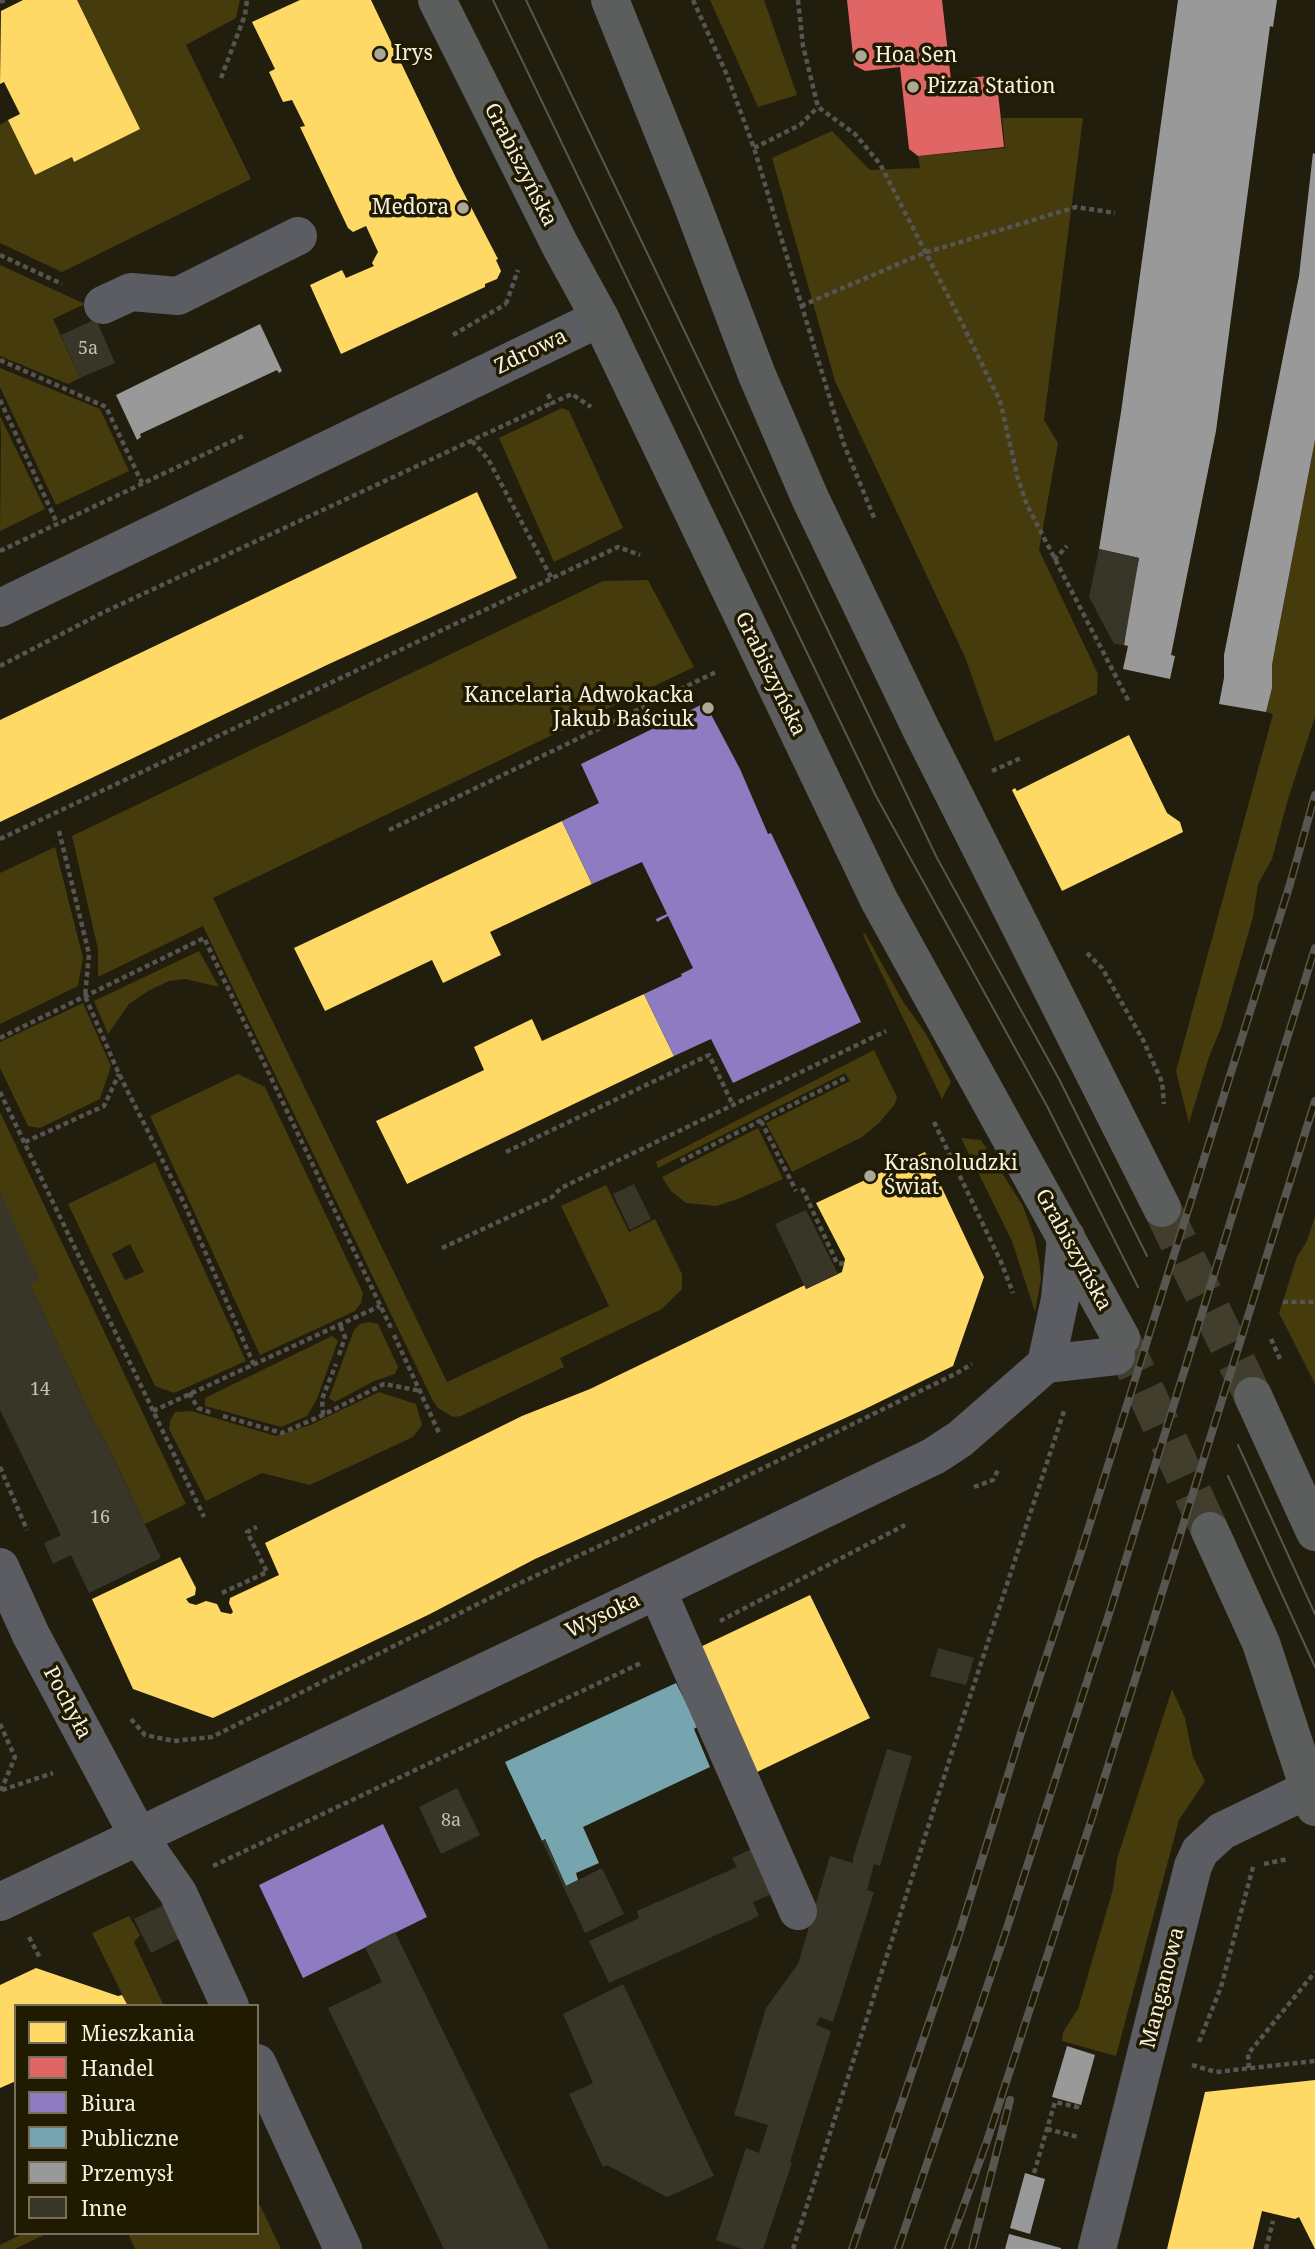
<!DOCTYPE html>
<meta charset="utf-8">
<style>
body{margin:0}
#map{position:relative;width:1315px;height:2249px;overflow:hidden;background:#211e0e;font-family:"Noto Serif",serif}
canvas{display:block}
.legend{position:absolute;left:14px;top:2004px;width:245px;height:231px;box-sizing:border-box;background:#201a00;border:2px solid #76705a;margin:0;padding:9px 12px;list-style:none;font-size:21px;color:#f6f2e1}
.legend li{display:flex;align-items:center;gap:14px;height:35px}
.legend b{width:35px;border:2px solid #76705a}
</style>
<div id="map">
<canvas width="1315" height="2249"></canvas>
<ul class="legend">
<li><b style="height:19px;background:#ffd966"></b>Mieszkania</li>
<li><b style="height:19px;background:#e06666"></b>Handel</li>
<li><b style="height:19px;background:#8e7cc3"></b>Biura</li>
<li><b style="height:19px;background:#76a5af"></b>Publiczne</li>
<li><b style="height:19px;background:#999"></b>Przemysł</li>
<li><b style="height:19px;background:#383629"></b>Inne</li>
</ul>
</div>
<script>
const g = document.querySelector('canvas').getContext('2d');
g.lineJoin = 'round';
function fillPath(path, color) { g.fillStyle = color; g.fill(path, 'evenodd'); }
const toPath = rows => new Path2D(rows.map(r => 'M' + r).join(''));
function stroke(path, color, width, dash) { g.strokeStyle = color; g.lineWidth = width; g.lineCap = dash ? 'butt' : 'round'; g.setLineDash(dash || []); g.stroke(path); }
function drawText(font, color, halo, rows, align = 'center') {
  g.font = font + ' "Noto Serif",serif'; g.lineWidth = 7; g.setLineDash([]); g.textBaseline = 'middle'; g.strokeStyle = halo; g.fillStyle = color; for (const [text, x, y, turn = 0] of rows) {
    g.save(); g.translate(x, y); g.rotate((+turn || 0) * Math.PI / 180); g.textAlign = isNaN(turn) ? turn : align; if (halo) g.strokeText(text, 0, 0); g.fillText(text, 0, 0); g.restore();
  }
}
const green = toPath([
 [77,0,240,0,236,18,186,45,251,179,62,272,0,243,0,125,8,120,35,175,72,157,74,161],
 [710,0,764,0,797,95,758,107],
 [1002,118,1083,118,1044,420,1058,443,1039,550,1098,674,1097,694,995,742,965,657,835,381,772,158,832,131,870,170,920,168,918,156,1005,148],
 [0,265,85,304,53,319,80,378,68,384,0,356],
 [0,368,100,409,129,471,56,505,0,387],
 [562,408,569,411,623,528,554,562,499,438],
 [0,416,45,509,0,531,1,438],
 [1315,440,1315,717,1288,799,1272,859,1258,884,1253,917,1221,1028,1209,1057,1189,1123,1176,1071,1273,714,1266,712,1272,688,1272,665],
 [648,580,694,667,213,898,447,1382,609,1306,561,1206,606,1185,629,1232,655,1219,682,1274,682,1289,662,1309,560,1358,564,1367,461,1416,453,1417,438,1408,433,1401,203,926,98,977,98,949,72,836,603,581],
 [55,847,83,958,78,986,0,1024,0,873],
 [865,933,902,1000,926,1034,951,1082,942,1099,863,935],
 [199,951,219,987,185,979,169,981,148,991,129,1004,108,1034,94,1001],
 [83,1003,111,1066,100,1099,40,1128,28,1126,0,1068,0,1042],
 [874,1050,897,1097,895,1104,879,1123,862,1137,792,1172,766,1123,850,1081,845,1073,658,1168,656,1162],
 [238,1074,265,1087,363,1293,361,1303,355,1311,260,1355,150,1116],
 [0,1112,186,1504,145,1524,110,1451,91,1416,30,1284,0,1192],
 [758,1128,783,1179,735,1200,716,1206,686,1203,671,1191,662,1177],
 [961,1138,981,1140,1023,1206,1034,1236,1039,1259,1041,1279,1035,1312,1012,1241],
 [155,1162,246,1361,174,1393,155,1386,68,1204],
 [130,1244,144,1272,125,1280,112,1254],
 [1315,1216,1315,1384,1279,1313,1297,1257,1307,1241],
 [369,1322,378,1324,398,1367,395,1374,374,1381,335,1402,329,1398,354,1330,360,1324],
 [332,1336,338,1341,316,1401,307,1416,281,1427,205,1406,205,1398],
 [379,1392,416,1404,422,1425,413,1437,310,1485,262,1473,206,1501,169,1429,170,1421,175,1412,191,1411,276,1436,310,1425],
 [1172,1689,1185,1718,1193,1757,1205,1781,1179,1820,1116,2056,1062,2041,1063,2032,1078,2009,1113,1889,1117,1859],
 [129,1916,140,1935,134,1942,164,2006,128,2006,92,1933],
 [257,2199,281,2249,135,2249,128,2233,257,2233],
 [24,2233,48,2233,15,2249,0,2249,0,2245]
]);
const homes = toPath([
 [23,0,77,0,140,129,74,162,72,157,35,175,8,120,20,114,4,82,0,84,1,11],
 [300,0,371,0,457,180,498,259,496,260,501,271,497,279,485,284,485,287,341,354,310,285,342,270,346,278,374,266,372,263,378,252,366,226,353,232,348,228,300,127,305,126,292,100,283,102,269,72,275,69,252,22],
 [477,492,517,578,329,664,0,822,0,720],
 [1129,735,1167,813,1180,822,1183,832,1062,891,1012,790,1015,788,1017,791],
 [562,821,592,884,490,932,501,955,443,983,432,960,325,1011,294,948],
 [644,994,674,1056,407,1184,376,1121,484,1070,474,1047,532,1019,542,1041],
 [925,1152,984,1277,953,1366,865,1409,535,1559,430,1614,213,1718,133,1689,92,1599,180,1557,196,1588,195,1595,186,1599,189,1603,196,1605,206,1601,217,1604,221,1612,231,1614,233,1612,229,1603,230,1598,279,1575,265,1543,522,1416,590,1389,805,1285,806,1289,842,1272,845,1259,816,1203],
 [810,1595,870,1718,755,1773,696,1649],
 [36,1968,118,1996,122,1995,128,2006,16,2006,16,2081,0,2088,0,1985],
 [1315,2080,1315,2249,1299,2217,1295,2219,1262,2211,1253,2249,1167,2249,1205,2092]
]);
const shops = toPath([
 [847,0,942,0,951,80,996,75,1004,147,918,156,909,149,900,67,865,71,854,65]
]);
const offices = toPath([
 [705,703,740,769,768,834,771,833,861,1022,733,1083,711,1039,674,1056,644,994,682,976,681,974,693,968,668,916,657,922,656,919,667,914,642,862,592,884,562,821,599,803,581,764],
 [383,1824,427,1917,303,1978,259,1885]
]);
const public = toPath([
 [676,1683,698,1726,694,1729,710,1767,583,1827,599,1863,576,1873,578,1880,566,1886,545,1839,542,1841,505,1762]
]);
const industry = toPath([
 [1178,0,1277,0,1273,27,1270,26,1216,431,1171,655,1175,656,1170,679,1123,669,1128,646,1124,645,1129,606,1139,558,1099,549,1121,412],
 [1313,153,1315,154,1315,440,1276,643,1272,665,1272,688,1266,712,1219,704,1224,678,1224,655,1299,276],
 [260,324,282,371,279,373,277,370,140,434,141,437,137,440,116,395],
 [1067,2046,1095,2055,1081,2105,1052,2097],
 [1025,2173,1045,2179,1030,2234,1010,2228],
 [1009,2234,1061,2248,1061,2249,1005,2249]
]);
const building = toPath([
 [96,319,115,363,80,378,61,335],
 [1099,549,1139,558,1124,645,1114,644,1089,597],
 [634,1184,651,1219,630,1230,613,1194],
 [0,1192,40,1280,30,1284,91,1416,110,1451,161,1558,89,1593,71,1555,53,1564,44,1543,61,1535,0,1410],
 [806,1210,838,1274,806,1289,775,1224],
 [938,1648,974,1658,966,1685,930,1676],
 [887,1749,912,1756,880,1866,874,1864,867,1890,874,1892,833,2022,820,2017,816,2025,831,2031,790,2162,792,2163,763,2249,742,2249,716,2240,746,2148,759,2153,768,2125,734,2115,766,2008,798,1964,830,1856,853,1863,853,1858],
 [457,1788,480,1835,441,1854,419,1807],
 [545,1839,566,1886,602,1868,624,1914,585,1933,542,1841],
 [756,1847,777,1892,753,1902,759,1916,609,1983,589,1941,639,1918,637,1911,737,1867,732,1858],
 [166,1904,183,1937,151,1953,134,1919],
 [395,1932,549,2249,444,2249,328,2008,382,1982,365,1947],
 [623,1984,714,2176,667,2197,607,2165,603,2167,569,2094,593,2083,563,2014]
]);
const majorTunnel = toPath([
 [1162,1208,1253,1396],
 [1121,1338,1210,1531]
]);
const path = toPath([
 [693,0,727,75,754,148,843,442,875,520],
 [798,0,803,46,818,107,855,134,880,164,960,319,1000,401,1018,479,1027,505,1129,702],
 [0,2,5,0],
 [221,78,245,15,247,0],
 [754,148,800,125,818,107],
 [0,255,62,284],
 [506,304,518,270],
 [801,306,924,253,1076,207,1115,213],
 [453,335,506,304],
 [0,360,106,407,142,483],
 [548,394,552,403,572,394,591,407],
 [0,400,57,523],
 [472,441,488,459,552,579],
 [0,551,243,436],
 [1054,560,1067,546],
 [0,666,102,613,552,403],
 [992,771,1021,758],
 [389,830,718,671],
 [59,831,89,954,85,996,119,1074,184,1203,254,1365],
 [0,839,618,547,640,555],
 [1087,953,1102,968,1143,1040,1162,1082,1164,1104],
 [0,1038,204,938,392,1330],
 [0,1092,204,1517],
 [761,1121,796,1191],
 [934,1122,1001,1262,1013,1293],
 [25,1142,104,1106,119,1074],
 [506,1152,709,1055,733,1105],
 [681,1161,845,1078],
 [802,1188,837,1263,844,1264],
 [442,1248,552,1197,561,1188,886,1031],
 [1283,1302,1315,1302],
 [394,1335,440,1435],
 [1271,1339,1280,1359],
 [339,1355,345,1337,340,1325],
 [189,1393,198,1408,212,1413],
 [153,1411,380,1306],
 [323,1415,322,1399,336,1364],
 [223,1416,282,1433,323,1415,384,1384,421,1391],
 [0,1467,27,1530],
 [974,1487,993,1480,999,1468],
 [222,1593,267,1572,247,1532,257,1527],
 [720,1621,905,1525],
 [131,1719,145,1735,174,1741,212,1737,518,1584,702,1498,957,1373,972,1364],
 [0,1724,15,1757,0,1793],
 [2,1790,53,1773],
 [1264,1864,1288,1859],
 [213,1866,641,1663],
 [29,1937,40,1958],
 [1199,2042,1221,1987,1253,1867],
 [1192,2065,1216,2072,1315,2061],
 [1249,2068,1248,2054,1315,1972],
 [1047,2129,1078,2137],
 [1034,2173,1055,2102,1077,2107,1078,2104],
 [793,2249,962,1721,1064,1411],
 [1266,2249,1273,2221]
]);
const minor = toPath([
 [103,305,131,292,178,296,298,236],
 [0,608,600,318],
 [1046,1364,1116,1356],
 [0,1567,31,1635,139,1837,178,1893,230,2006],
 [657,1590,798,1911],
 [0,1902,657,1590,934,1456,960,1439,1046,1364,1060,1299,1066,1237],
 [257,2063,343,2249],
 [1097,2249,1193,1866,1200,1851,1222,1831,1309,1789]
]);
const major = toPath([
 [437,0,561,247,600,318,879,900,1121,1338],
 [610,0,691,201,757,375,810,498,921,729,1162,1208],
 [1253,1396,1315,1532],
 [1210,1531,1261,1643,1315,1807]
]);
const tram = toPath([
 [493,0,876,796,1047,1106,1138,1287],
 [526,0,937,858,1059,1079,1147,1256],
 [1238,1445,1315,1614],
 [1228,1476,1315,1667]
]);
const rail = toPath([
 [852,2249,959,1934,1021,1733,1081,1552,1290,884,1315,795],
 [898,2249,1005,1934,1110,1611,1315,948],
 [948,2249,987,2141,1091,1821,1315,1101],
 [972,2249,1010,2100]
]);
const markers = [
 [380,54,7,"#aba897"],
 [861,56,7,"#aba897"],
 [913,87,7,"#aba897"],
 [463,208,7,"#aba897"],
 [708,708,7,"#aba897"],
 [870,1176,7,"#aba897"]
];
const numberNames = [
 ["5a",88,349],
 ["14",40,1390],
 ["16",100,1518],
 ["8a",451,1821]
];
const poiNames = [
 ["Irys",394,54],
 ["Hoa Sen",875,56],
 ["Pizza Station",927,87],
 ["Medora",449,208,"right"],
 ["Kancelaria Adwokacka",694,696,"right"],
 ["Jakub Baściuk",694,720,"right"],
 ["Krasnoludzki",884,1164],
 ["Świat",884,1188]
];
const streetNames = [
 ["Grabiszyńska",520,165,63],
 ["Zdrowa",531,352,-26],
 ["Grabiszyńska",770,674,64],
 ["Grabiszyńska",1073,1250,61],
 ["Wysoka",603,1616,-25],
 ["Pochyła",67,1703,62],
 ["Manganowa",1163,1988,-76]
];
fillPath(green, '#453b0d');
fillPath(homes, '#ffd966');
fillPath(shops, '#e06666');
fillPath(offices, '#8e7cc3');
fillPath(public, '#76a5af');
fillPath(industry, '#999');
fillPath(building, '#383629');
stroke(majorTunnel, '#413e2e', 38, [38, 19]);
stroke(path, '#565552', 4.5, [5, 3.5]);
stroke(minor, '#5c5d62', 38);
stroke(major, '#5c5d5d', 38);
stroke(tram, '#575651', 2);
stroke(rail, '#575651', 8);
stroke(rail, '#201a00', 5, [16]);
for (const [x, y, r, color] of markers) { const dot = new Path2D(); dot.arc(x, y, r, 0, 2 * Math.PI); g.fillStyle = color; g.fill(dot); stroke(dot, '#201a00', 2.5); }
drawText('18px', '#c6c3b3', null, numberNames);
drawText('21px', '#f6f2e1', '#201a00', poiNames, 'left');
drawText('21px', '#f6f2e1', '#201a00', streetNames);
</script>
